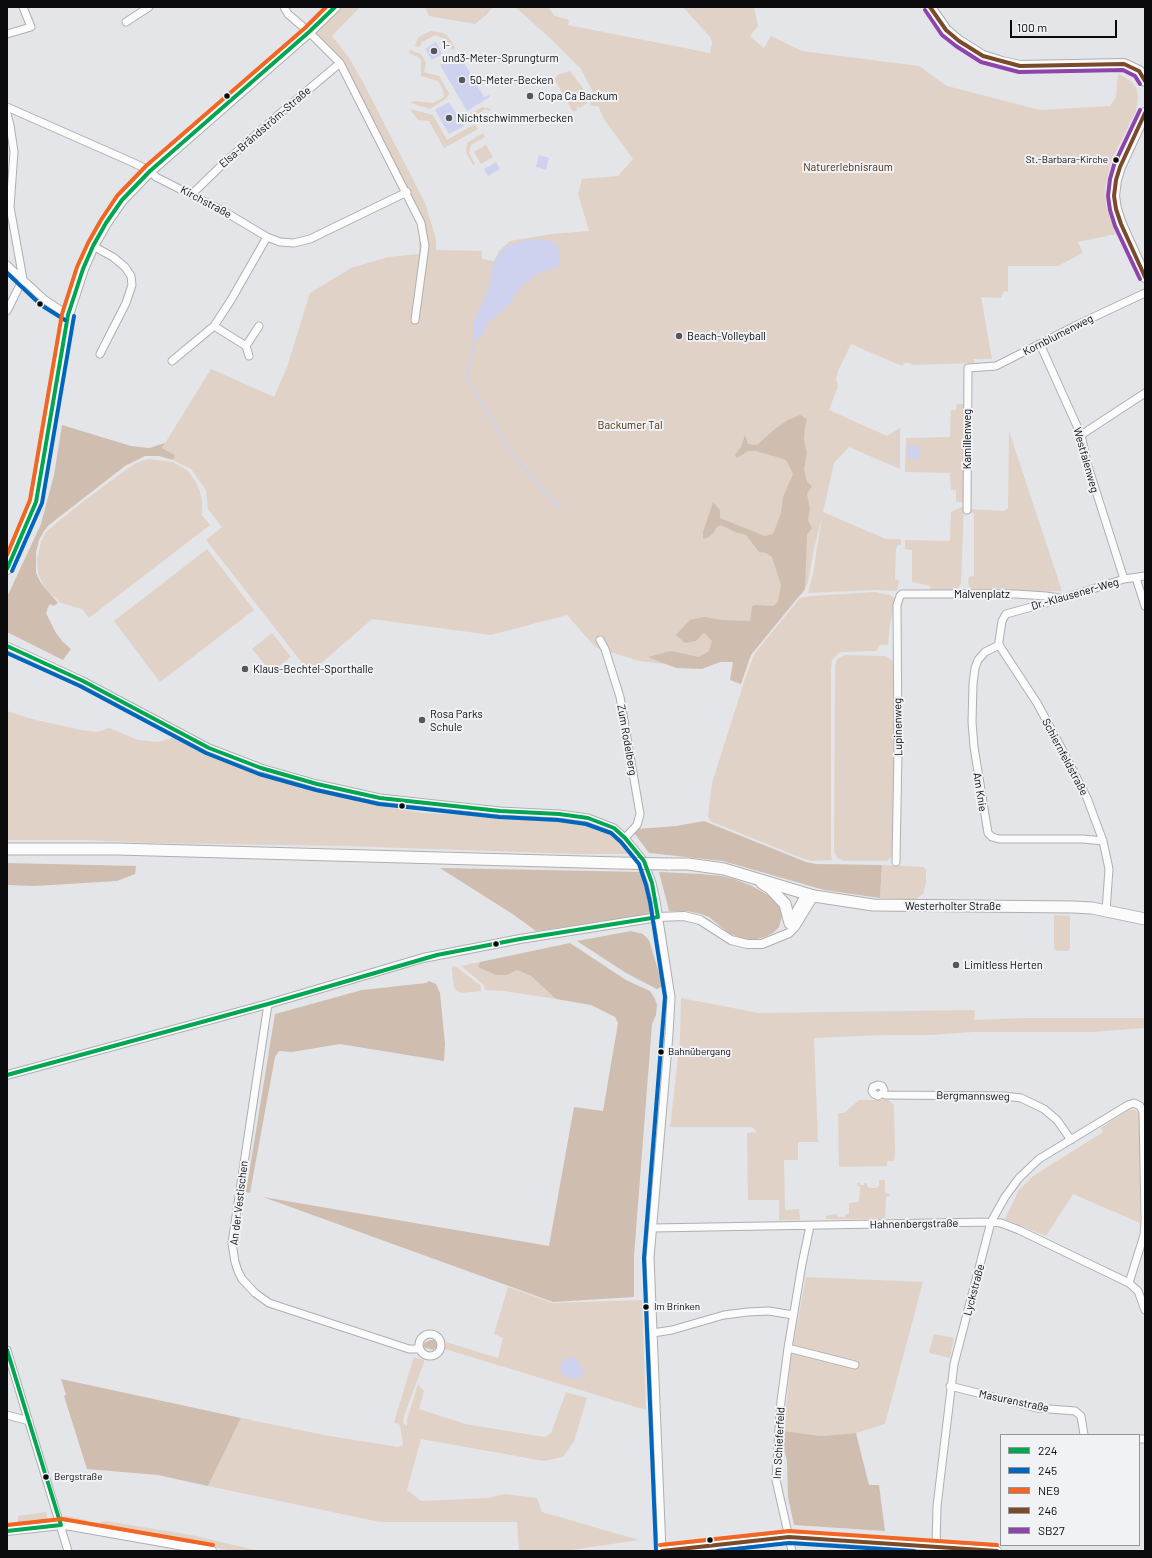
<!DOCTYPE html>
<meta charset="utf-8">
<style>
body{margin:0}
#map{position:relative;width:1152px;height:1558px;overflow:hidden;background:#e4e5e8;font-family:Barlow,sans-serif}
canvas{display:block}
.frame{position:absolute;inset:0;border:8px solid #0b0b0d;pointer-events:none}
.legend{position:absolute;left:1000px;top:1434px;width:140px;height:112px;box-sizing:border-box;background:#f1f2f6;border:1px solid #959699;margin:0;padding:5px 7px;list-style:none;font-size:12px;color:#0b0b0d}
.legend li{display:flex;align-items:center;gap:8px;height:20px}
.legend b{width:20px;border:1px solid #959699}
.scale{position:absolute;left:1010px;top:20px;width:107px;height:18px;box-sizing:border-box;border:2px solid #0b0b0d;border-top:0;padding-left:5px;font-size:12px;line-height:14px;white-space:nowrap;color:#0b0b0d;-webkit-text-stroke:3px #f1f2f6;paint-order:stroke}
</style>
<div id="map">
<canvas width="1152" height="1558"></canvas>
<div class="frame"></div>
<ul class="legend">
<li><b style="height:5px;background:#00a651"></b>224</li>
<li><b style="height:5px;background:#0065bd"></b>245</li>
<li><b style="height:5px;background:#f26522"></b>NE9</li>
<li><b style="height:5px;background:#7a4b2a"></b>246</li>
<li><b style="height:5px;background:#8e44ad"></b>SB27</li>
</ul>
<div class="scale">100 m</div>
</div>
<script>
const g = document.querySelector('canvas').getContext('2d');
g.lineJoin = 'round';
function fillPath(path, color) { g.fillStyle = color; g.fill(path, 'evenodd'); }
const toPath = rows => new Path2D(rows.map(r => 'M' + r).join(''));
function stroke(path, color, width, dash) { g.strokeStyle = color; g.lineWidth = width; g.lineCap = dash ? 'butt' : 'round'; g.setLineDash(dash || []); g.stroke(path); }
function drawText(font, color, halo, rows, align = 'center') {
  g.font = font + ' Barlow,sans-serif'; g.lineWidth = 4; g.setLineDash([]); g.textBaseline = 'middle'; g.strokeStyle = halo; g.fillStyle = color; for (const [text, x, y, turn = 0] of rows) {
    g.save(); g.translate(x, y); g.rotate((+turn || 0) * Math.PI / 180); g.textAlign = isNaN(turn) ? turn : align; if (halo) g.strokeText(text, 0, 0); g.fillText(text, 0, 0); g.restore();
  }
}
const green = toPath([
 [335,7,360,7,332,36,349,58,364,84,425,203,436,239,436,250,482,251,482,259,494,261,499,251,510,241,552,234,589,231,578,194,582,179,618,176,633,159,604,119,598,106,591,106,590,102,594,94,581,69,550,38,515,7,548,7,555,16,569,20,568,25,710,53,712,43,711,38,683,7,754,7,758,26,750,36,764,48,771,36,802,51,919,66,947,86,1040,110,1110,106,1116,97,1118,74,1121,75,1133,83,1137,90,1138,97,1136,111,1111,161,1105,189,1106,206,1116,234,1078,242,1083,253,1058,266,1008,266,1008,292,1004,291,1001,298,981,297,992,359,974,359,974,363,914,365,909,363,904,363,902,366,851,344,838,371,836,379,838,386,829,410,887,436,900,428,900,469,849,447,834,463,823,512,886,539,901,539,901,545,898,545,896,549,895,579,899,581,897,590,894,591,874,590,808,593,813,574,822,516,814,549,808,582,803,593,720,662,698,668,639,661,595,647,567,615,491,635,372,619,310,673,206,540,222,527,208,509,206,490,191,469,173,460,175,455,162,448,211,369,274,397,287,367,310,293,351,268,388,257,419,254,419,227,345,73,309,32],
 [425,7,493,7,486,15,475,24,429,16],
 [431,31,443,33,448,36,455,48,452,50,446,39,435,35,421,43,422,45,418,47,415,46,418,38,422,35],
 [410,50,421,54,426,63,424,72,439,76,449,93,447,98,430,109,411,103,411,102,415,101,433,103,444,97,443,90,438,81,421,76,421,60,418,57,409,53],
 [570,71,582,87,588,103,579,108,577,106,577,110,573,112,555,80,557,75],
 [482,107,491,109,490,111,485,109,480,113,478,116,467,123,462,115,464,114,466,116],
 [410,109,433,115,447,140,475,124,478,129,444,148,429,121,418,120],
 [483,133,485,137,471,145,469,153,475,164,473,165,466,152,467,143],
 [486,145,493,157,481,164,474,152],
 [957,404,964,404,964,502,956,502,956,490,951,490,950,473,905,472,906,438,950,437,951,410,956,410],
 [1009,431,1062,591,976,592,970,589,968,582,969,577,974,576,974,513,969,513,968,509,1004,511,1008,508],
 [149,459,173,462,188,471,196,482,200,492,202,501,202,515,210,525,89,618,82,609,61,603,50,593,42,583,38,573,37,559,41,542,46,532,53,526,81,503,131,466,141,461],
 [964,506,961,583,958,590,953,591,931,591,930,586,912,582,912,550,905,549,905,540,950,541,951,512],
 [207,549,254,610,160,682,114,621],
 [875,592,890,595,894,598,894,608,890,624,888,645,879,645,877,651,840,652,832,660,831,668,831,854,832,860,812,861,804,859,710,821,708,816,712,783,746,676,755,653,800,598,810,596],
 [272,633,291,657,271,672,252,649],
 [845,655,885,656,892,660,894,663,895,672,893,855,887,861,845,861,837,858,834,851,835,666,837,659],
 [7,711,32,719,81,730,97,732,109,728,138,740,158,742,175,737,210,754,244,768,288,782,368,804,398,809,425,813,559,820,581,823,605,831,616,839,629,854,578,854,345,846,154,843,84,840,7,840],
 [882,865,924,867,926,870,926,883,923,894,915,900,880,898],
 [1054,915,1070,916,1070,949,1068,951,1057,951,1054,949],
 [480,962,478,967,507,975,517,970,531,976,556,999,504,991,485,990,484,985,461,966],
 [455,966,480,985,481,987,481,991,462,993,457,991,454,987,452,971,452,967],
 [681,998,759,1013,975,1010,974,1020,1023,1018,1145,1018,1145,1028,1091,1032,973,1032,930,1035,884,1035,814,1038,818,1142,798,1142,798,1160,784,1160,785,1210,799,1209,800,1220,779,1220,779,1200,748,1200,747,1133,757,1132,752,1127,670,1127,680,1039],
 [859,1100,888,1100,894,1105,895,1153,894,1161,887,1161,887,1166,839,1167,838,1113,844,1113],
 [1128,1110,1135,1110,1140,1115,1140,1223,1073,1194,1046,1236,1005,1219,1019,1190,1033,1176,1103,1132,1101,1128],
 [879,1180,885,1180,885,1193,889,1194,890,1196,886,1197,885,1219,826,1219,826,1216,829,1215,837,1214,837,1217,845,1217,845,1214,849,1214,849,1203,859,1202,860,1187,857,1185,857,1183,860,1183,860,1185,864,1185,864,1183,867,1183,867,1186,869,1188,876,1188,879,1186],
 [806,1277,923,1282,885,1424,856,1433,821,1436,784,1431,791,1357],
 [508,1287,553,1303,642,1300,646,1410,445,1349,446,1342,498,1358,503,1338,494,1334],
 [934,1334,954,1338,950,1358,929,1353],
 [414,1357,424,1360,424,1362,404,1416,403,1423,407,1426,407,1420,418,1384,424,1391,419,1409,465,1424,545,1437,551,1433,566,1392,587,1398,574,1441,563,1457,544,1461,421,1439,407,1490,421,1501,488,1498,505,1494,537,1498,542,1512,639,1540,565,1551,519,1551,517,1522,380,1522,208,1486,241,1418,324,1435,398,1447,403,1445,400,1425,394,1422],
 [46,1512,48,1522,28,1525,26,1523,18,1523,18,1516],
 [66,1516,87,1520,87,1522,64,1522,61,1517],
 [106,1521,191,1535,259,1551,230,1551,192,1542,120,1531,101,1524,101,1522]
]);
const forest = toPath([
 [800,415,807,419,805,427,804,440,807,453,804,469,807,482,812,486,807,494,810,509,808,520,812,528,807,535,805,589,751,655,741,684,730,680,733,662,720,662,702,669,676,668,648,657,671,651,699,657,709,651,712,641,704,633,696,641,685,643,676,635,690,620,704,617,722,620,750,621,752,606,755,605,773,606,778,602,781,585,772,557,766,553,759,552,746,535,735,532,721,525,717,527,713,533,709,537,703,539,703,532,713,502,720,510,720,518,765,536,773,534,781,513,783,497,793,474,786,460,777,457,756,451,748,451,737,458,735,455,741,447,745,435,748,444,757,445,775,429,788,420],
 [62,425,131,446,149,448,165,443,162,448,175,455,173,460,159,456,145,456,125,466,49,525,44,531,39,540,36,552,36,573,41,583,58,603,53,606,51,604,49,605,46,613,56,633,63,642,71,649,63,660,7,632,7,597,41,524,54,475],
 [704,821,806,862,816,864,882,865,880,898,824,890,723,861,649,853,635,834,637,829,676,826],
 [7,863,136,866,135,874,117,881,35,886,7,885],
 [440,868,643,872,650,911,648,914,637,917,536,931,514,915],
 [659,872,701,874,721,876,734,879,752,886,775,899,780,906,782,916,779,927,773,933,765,937,753,940,743,939,729,933,709,917,701,914,686,911,669,911],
 [631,931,643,934,649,940,663,986,657,989,626,973,577,941],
 [570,943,626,980,650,991,655,999,657,1005,656,1015,652,1024,634,1256,634,1297,553,1302,263,1197,549,1246,574,1107,603,1111,618,1023,615,1017,591,1005,556,999,531,976,517,970,507,975,496,975,478,967,480,962],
 [429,981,436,984,440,993,445,1044,444,1061,340,1044,292,1052,279,1051,275,1057,250,1193,246,1192,275,1014,362,990,426,983],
 [430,1340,434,1340,437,1343,437,1347,433,1350,423,1347,424,1343],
 [61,1379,75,1382,241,1418,208,1486,158,1475,87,1469,64,1396,66,1395],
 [784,1431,821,1436,856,1433,869,1485,879,1485,885,1531,794,1525,788,1497,787,1461,783,1444]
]);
const water = toPath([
 [436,42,442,54,432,60,425,49],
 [459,54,484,97,489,95,490,97,467,111,440,65],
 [449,102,464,126,449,134,435,110],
 [539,155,549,158,546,170,536,167],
 [496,162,500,169,488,176,484,169],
 [545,239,558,244,560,263,558,266,551,270,547,270,533,276,530,281,525,283,503,311,494,317,487,324,483,334,473,344,474,321,490,285,492,267,504,247,527,240],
 [907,446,920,446,919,459,907,458],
 [573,1357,579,1363,583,1370,582,1376,576,1379,567,1378,561,1372,560,1367,564,1359]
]);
const stream = toPath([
 [473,344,472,355,466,377,512,453,532,478,561,509]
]);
const minor = toPath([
 [284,7,288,14,309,32,340,63,421,223,425,246,415,320],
 [126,22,149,7],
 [7,34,31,27,23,7],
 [7,107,134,163,150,171,156,177,227,213,267,237,280,242,294,243,310,239,407,192],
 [7,114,10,125,14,152,10,207,23,279,7,311],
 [192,194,225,162,270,122,340,63],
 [93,246,113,257,125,267,131,276,132,285,126,303,100,354],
 [7,265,45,300,68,315],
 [214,326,246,346,249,356],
 [1040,344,1081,435,1087,463,1124,579],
 [246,346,259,326],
 [172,361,214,326,231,300,267,237],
 [1081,435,1145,393],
 [967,510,968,368,996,366,1081,323,1145,293],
 [1136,578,1145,606],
 [600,640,605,649,620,697,640,814,637,825,625,838],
 [999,645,985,652,978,660,975,668,973,684,972,722,974,747,988,833,992,837,999,839,1083,839,1103,841],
 [7,646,83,681,209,748,261,768,317,784,380,798,500,811,559,814,588,818,614,828,625,838,644,861,652,883,656,901,671,997,669,1034,650,1258,662,1551],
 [896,862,898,750,897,605,900,596,902,594,1016,594,1046,596,1059,598],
 [1106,911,1109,869,1103,841,1087,798,1064,753,1037,703,999,645,999,641,1002,621,1006,614,1061,599,1124,579,1145,576],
 [268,1004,232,1243,235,1262,238,1271,242,1279,255,1293,269,1303,409,1349,420,1349],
 [883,1093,878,1096,874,1094,872,1091,873,1087,878,1085,882,1086,884,1090,883,1093,885,1095,1004,1096,1021,1098,1044,1109,1057,1120,1071,1140],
 [653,1228,991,1222,1001,1223,1019,1230,1129,1283,1138,1291,1145,1310],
 [1129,1283,1144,1235,1145,1220],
 [653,1333,672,1330,724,1315,748,1312,769,1311,793,1315],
 '419 1345a11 11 0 1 1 22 0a11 11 0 1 1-22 0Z',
 [788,1348,855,1365],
 [7,1350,68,1551],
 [950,1386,1037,1408,1075,1411,1081,1416,1084,1435],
 [7,1415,29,1421],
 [1139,1439,1145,1439],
 [936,1546,937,1506,954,1364,991,1222,1005,1197,1019,1178,1039,1159,1128,1105,1134,1103,1140,1106,1143,1112,1145,1218],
 [792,1551,776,1480,778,1444,781,1401,788,1348,802,1264,810,1226]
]);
const tertiary = toPath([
 [789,924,806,894],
 [7,1075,268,1004,423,958,520,939,658,917,684,916,700,920,731,940,747,944,762,944,789,933,795,927,814,896],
 [7,1531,61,1525,71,1526,212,1551],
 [661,1551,789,1537,831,1539,997,1551]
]);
const secondary = toPath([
 [930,7,946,30,959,41,983,56,1002,62,1020,66,1124,64,1139,71,1145,81],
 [1145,113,1120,167,1116,180,1114,196,1116,209,1121,224,1145,277],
 [7,569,23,534,36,502,40,483,68,315,83,269,93,246,106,223,122,200,150,171,309,32,335,7]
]);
const primary = toPath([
 [7,849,117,849,619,863],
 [668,864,688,864,724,869,814,896,873,905,1073,907,1092,908,1145,919],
 [762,883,770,888,785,904,790,923]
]);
const primaryBridge = toPath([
 [619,863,668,864]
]);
const bus1 = toPath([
 [7,569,36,502,68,315,83,269,93,246,106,223,122,200,150,171,309,32,335,7],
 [7,646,83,681,209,748,261,768,317,784,380,798,500,811,559,814,588,818,614,828,625,838,644,861,652,883,658,917],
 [7,1075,268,1004,437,955,520,939,658,917],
 [7,1350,61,1525],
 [7,1531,61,1525]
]);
const bus2 = toPath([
 [7,273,41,305,65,320],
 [12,571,42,503,74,316],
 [7,653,80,686,206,753,259,774,316,790,379,804,499,817,558,820,586,824,611,833,621,842,639,864,646,885,650,902,665,997,644,1258,656,1551],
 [717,1551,789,1543,914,1551]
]);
const bus3 = toPath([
 [7,555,30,500,62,314,77,267,88,243,101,220,117,196,146,166,305,28,326,7],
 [7,1525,62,1519,213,1545],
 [660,1545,789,1531,997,1545]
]);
const bus4 = toPath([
 [930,7,946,30,959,41,983,56,1020,66,1124,64,1139,71,1145,81],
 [1145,113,1120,167,1116,180,1114,196,1116,209,1121,224,1145,277],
 [662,1551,789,1537,997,1551]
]);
const bus5 = toPath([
 [925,10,942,35,956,46,981,62,1019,72,1123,70,1135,76,1140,84],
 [1140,279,1115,226,1110,210,1108,196,1110,179,1114,165,1140,110]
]);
const markers = [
 [434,51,4,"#57575a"],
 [462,80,4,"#57575a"],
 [227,96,3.5,"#0b0b0d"],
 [530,96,4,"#57575a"],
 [449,118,4,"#57575a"],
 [1116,160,3.5,"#0b0b0d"],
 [40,304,3.5,"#0b0b0d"],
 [679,336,4,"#57575a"],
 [245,669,4,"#57575a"],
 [422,720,4,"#57575a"],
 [402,806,3.5,"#0b0b0d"],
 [496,944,3.5,"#0b0b0d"],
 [956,965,4,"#57575a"],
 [661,1052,3.5,"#0b0b0d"],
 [646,1307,3.5,"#0b0b0d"],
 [46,1477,3.5,"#0b0b0d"],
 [710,1540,3.5,"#0b0b0d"]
];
const busNames = [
 ["St.-Barbara-Kirche",1108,160,"right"],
 ["Bahnübergang",668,1052],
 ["Im Brinken",654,1307],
 ["Bergstraße",54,1477]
];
const poiNames = [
 ["1-",442,45],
 ["und3-Meter-Sprungturm",442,58],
 ["50-Meter-Becken",470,80],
 ["Copa Ca Backum",538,96],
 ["Nichtschwimmerbecken",457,118],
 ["Beach-Volleyball",687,336],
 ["Klaus-Bechtel-Sporthalle",253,669],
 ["Rosa Parks",430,714],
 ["Schule",430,727],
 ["Limitless Herten",964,965]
];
const streetNames = [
 ["Elsa-Brändström-Straße",265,127,-41],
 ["Kirchstraße",206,202,28],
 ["Kornblumenweg",1058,335,-27],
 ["Kamillenweg",967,439,-90],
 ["Westfalenweg",1086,460,74],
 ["Malvenplatz",982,594],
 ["Dr.-Klausener-Weg",1075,594,-16],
 ["Lupinenweg",898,727,-91],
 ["Zum Rodelberg",627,740,80],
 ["Schiernfeldstraße",1065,757,62],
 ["Am Knie",980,792,81],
 ["Westerholter Straße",953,906],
 ["Bergmannsweg",973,1096,1],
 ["An der Vestischen",239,1203,-83],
 ["Hahnenbergstraße",914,1224,-1],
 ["Lyckstraße",974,1290,-75],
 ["Masurenstraße",1014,1401,12],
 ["Im Schieferfeld",779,1443,-87]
];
const parkNames = [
 ["Naturerlebnisraum",848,167],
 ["Backumer Tal",630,425]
];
fillPath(green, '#e0d2c6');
fillPath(forest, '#cfbeb0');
fillPath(water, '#ced2ee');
stroke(stream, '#ced2ee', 2);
stroke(minor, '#aeafb0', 9);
stroke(tertiary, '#aeafb0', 10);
stroke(secondary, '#aeafb0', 12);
stroke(primary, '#aeafb0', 13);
stroke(minor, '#fbfbfc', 7);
stroke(tertiary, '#fbfbfc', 8);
stroke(secondary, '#fbfbfc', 10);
stroke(primary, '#fbfbfc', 11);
stroke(primaryBridge, '#aeafb0', 13, []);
stroke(primaryBridge, '#fbfbfc', 11);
stroke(bus1, '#00a651', 4);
stroke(bus2, '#0065bd', 4);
stroke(bus3, '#f26522', 4);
stroke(bus4, '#7a4b2a', 4);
stroke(bus5, '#8e44ad', 4);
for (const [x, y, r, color] of markers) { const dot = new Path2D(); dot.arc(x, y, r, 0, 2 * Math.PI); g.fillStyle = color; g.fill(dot); stroke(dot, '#f1f2f6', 1.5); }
drawText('10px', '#0b0b0d', '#f1f2f6', busNames, 'left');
drawText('11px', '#0b0b0d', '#f1f2f6', poiNames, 'left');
drawText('11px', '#0b0b0d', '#f1f2f6', streetNames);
drawText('11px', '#4a2b05', '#f1f2f6', parkNames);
</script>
